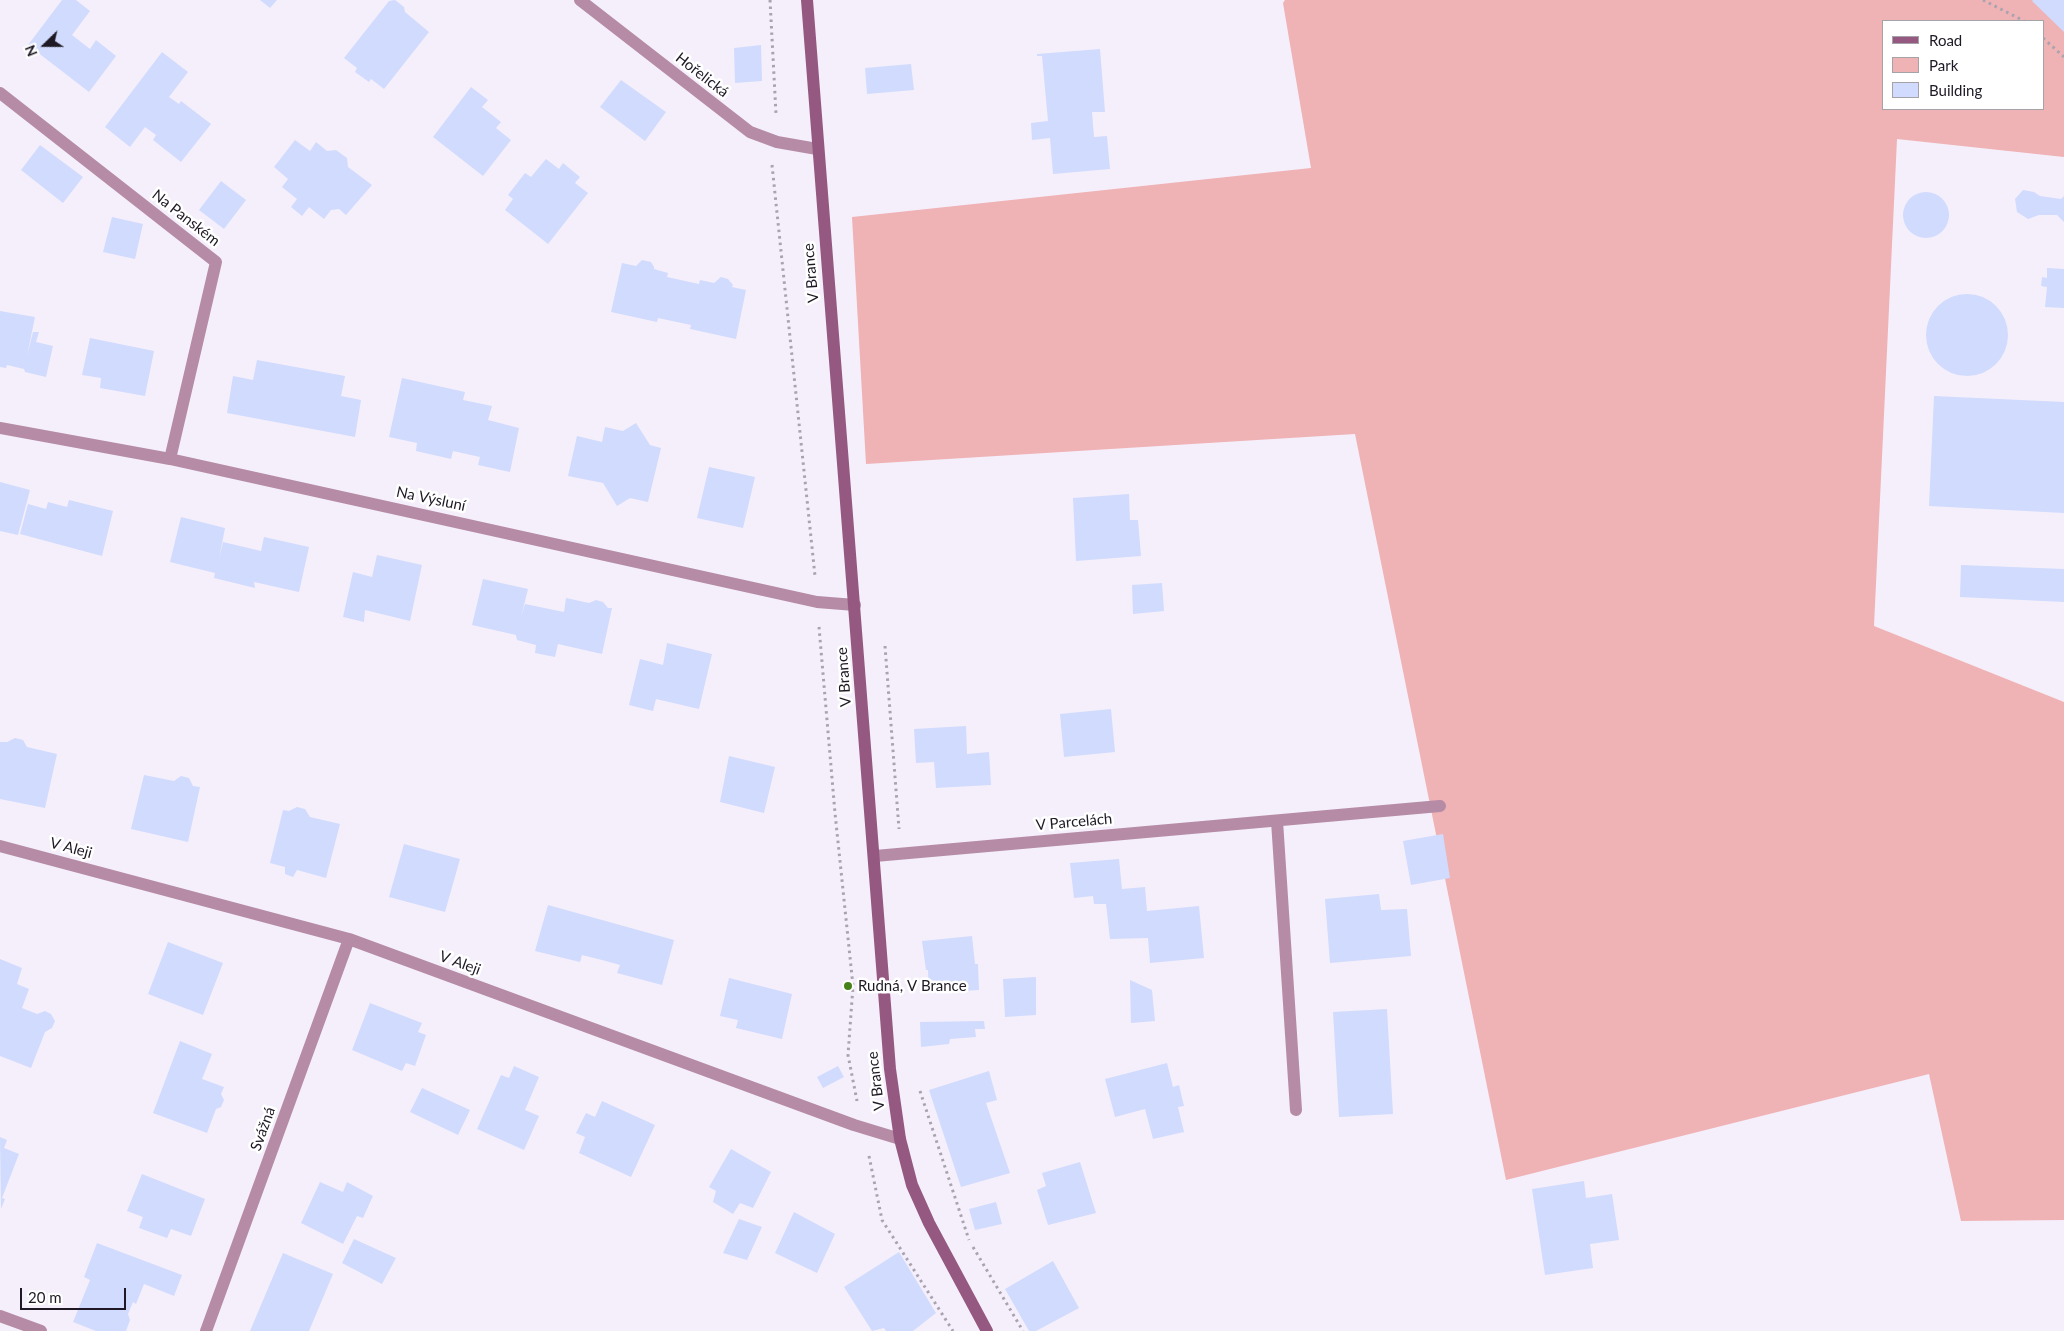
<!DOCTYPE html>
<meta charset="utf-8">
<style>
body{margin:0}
#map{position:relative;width:2064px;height:1331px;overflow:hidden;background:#f5effb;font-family:Lato,sans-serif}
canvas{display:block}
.legend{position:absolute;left:1882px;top:20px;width:162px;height:90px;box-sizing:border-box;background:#fff;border:1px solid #a5a3a7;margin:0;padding:6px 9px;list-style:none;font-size:15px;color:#1e1924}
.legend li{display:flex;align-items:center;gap:10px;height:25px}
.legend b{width:25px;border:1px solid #a5a3a7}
.north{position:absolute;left:20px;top:20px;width:50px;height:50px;-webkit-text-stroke:4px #fff;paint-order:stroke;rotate:248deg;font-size:14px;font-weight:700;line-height:20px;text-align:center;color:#1e1924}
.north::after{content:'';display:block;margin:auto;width:18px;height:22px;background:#1e1924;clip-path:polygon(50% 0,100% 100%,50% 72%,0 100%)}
.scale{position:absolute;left:20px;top:1288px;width:106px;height:22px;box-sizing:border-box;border:2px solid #1e1924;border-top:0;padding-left:6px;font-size:15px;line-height:18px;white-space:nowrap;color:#1e1924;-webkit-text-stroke:4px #fff;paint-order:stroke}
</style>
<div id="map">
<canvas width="2064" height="1331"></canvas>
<ul class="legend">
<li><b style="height:6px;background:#955981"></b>Road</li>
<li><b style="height:14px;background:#efb2b5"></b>Park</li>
<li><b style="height:14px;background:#d1dbfd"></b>Building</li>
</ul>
<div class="north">N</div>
<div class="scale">20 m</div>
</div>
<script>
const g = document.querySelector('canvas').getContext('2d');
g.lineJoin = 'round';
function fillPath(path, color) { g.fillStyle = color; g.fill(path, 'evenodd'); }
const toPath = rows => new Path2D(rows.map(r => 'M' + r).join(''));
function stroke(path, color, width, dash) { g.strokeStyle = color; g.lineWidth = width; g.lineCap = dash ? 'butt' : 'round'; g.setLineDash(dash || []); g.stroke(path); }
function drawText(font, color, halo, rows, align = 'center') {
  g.font = font + ' Lato,sans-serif'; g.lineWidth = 5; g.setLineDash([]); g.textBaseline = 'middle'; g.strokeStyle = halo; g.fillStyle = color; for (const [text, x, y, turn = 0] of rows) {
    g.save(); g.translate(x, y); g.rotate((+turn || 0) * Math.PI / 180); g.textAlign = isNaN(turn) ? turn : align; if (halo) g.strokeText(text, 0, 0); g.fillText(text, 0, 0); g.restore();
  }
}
const green = toPath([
 [1285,0,2064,0,2064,157,1897,139,1874,626,2064,702,2064,1220,1961,1221,1929,1074,1506,1180,1355,434,866,464,852,217,1311,168,1283,3],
 [1883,21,2043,21,2043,109,1883,109]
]);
const building = toPath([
 [62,0,76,0,90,11,72,35,90,49,96,40,116,56,89,92,28,45],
 [260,0,277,0,270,8],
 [395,0,404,7,405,12,429,32,384,89,371,79,369,82,355,72,357,68,344,58,389,1],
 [2033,0,2064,0,2064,32,2032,1],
 [761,45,762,81,735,83,734,48],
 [1100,49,1105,112,1092,112,1094,137,1107,136,1110,169,1053,174,1050,138,1032,140,1031,123,1048,121,1042,56,1037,56,1037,54],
 [162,52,188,72,169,97,179,104,181,101,211,124,181,162,153,140,156,135,145,127,130,147,105,127],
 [911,64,914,90,867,94,865,68],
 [621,80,666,112,645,141,600,107],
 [471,87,488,100,482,107,501,122,496,128,511,140,483,176,433,137],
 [295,140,310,151,316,142,327,151,336,150,347,158,348,167,372,185,346,215,339,209,331,210,324,219,309,207,302,216,291,207,297,199,282,187,288,179,274,167],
 [40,145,83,177,63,203,21,170],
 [546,159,559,169,563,163,580,177,575,183,588,193,548,244,505,210,513,199,508,195,525,173,531,177],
 [221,181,246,200,224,229,199,210],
 [2023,190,2034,192,2040,196,2061,199,2064,196,2064,222,2057,215,2039,215,2028,219,2017,212,2015,199],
 '1903 215a23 23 0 1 1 46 0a23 23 0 1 1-46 0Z',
 [112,217,143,224,135,259,103,252],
 [642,260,651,262,654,267,654,269,668,273,667,277,699,284,700,280,714,283,721,277,728,279,733,285,732,287,746,290,736,339,690,329,691,325,658,318,657,322,611,312,622,263,636,266],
 [2047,268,2064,269,2064,308,2045,307,2047,287,2041,286,2042,277,2047,278],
 '1926 335a41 41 0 1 1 82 0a41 41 0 1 1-82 0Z',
 [0,311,35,317,27,356,33,332,39,332,36,342,53,346,46,377,25,372,24,369,7,365,6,368,0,367],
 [90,338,154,351,145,396,100,388,101,378,82,375],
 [257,360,345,376,341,396,361,400,355,437,227,413,233,376,253,380],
 [402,378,465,392,463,400,492,406,488,420,519,428,510,472,478,465,480,457,453,451,451,459,416,451,417,443,389,437],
 [1934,396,2064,402,2064,513,1929,506],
 [636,423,650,445,661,448,648,502,630,498,617,506,603,483,568,476,577,436,602,442,605,427,623,431],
 [709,467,755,477,743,528,697,518],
 [0,482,30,490,18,535,0,531],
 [1129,494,1130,520,1138,520,1141,556,1076,561,1073,498],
 [69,500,113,511,102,556,20,534,28,504,46,509,48,502,67,507],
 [181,517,225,528,219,559,223,542,261,551,264,537,309,547,299,592,254,582,255,588,214,578,215,573,170,562],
 [377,555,422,565,410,621,365,610,364,622,343,617,353,572,372,577],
 [1961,565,2064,569,2064,602,1960,597],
 [483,579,528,589,521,617,525,604,564,612,566,598,589,603,596,600,603,602,608,608,612,608,602,654,558,644,555,657,535,653,536,645,517,640,516,635,472,625],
 [1162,583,1164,611,1133,614,1132,585],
 [667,643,712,654,699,709,656,699,653,711,629,705,640,659,663,665],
 [1111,709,1115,752,1064,757,1060,714],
 [966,726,967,754,989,752,991,785,936,788,934,762,916,763,914,729],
 [15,738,23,740,27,747,57,754,45,808,0,799,0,742,7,742],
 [729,756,775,767,764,813,720,802],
 [144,775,174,781,181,776,189,778,193,786,200,787,188,842,131,829],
 [297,807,305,809,310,817,340,824,326,878,297,870,293,877,285,874,285,867,270,863,283,810,289,811],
 [1443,834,1450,878,1411,885,1403,841],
 [404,844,460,859,445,912,389,897],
 [1119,859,1122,889,1145,887,1147,911,1199,906,1204,958,1150,963,1148,938,1110,939,1106,904,1094,904,1093,896,1074,898,1070,863],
 [1379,894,1381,910,1407,909,1411,956,1330,963,1325,899],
 [548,905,674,940,662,985,617,973,620,965,602,960,582,955,580,962,535,951],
 [972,936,975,964,978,964,979,990,929,993,928,970,926,970,922,941],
 [168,942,223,963,203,1015,148,994],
 [0,959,22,968,17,984,29,989,22,1008,37,1014,45,1011,51,1014,55,1021,52,1028,45,1032,31,1068,0,1056],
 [1036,977,1036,1015,1005,1017,1003,979],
 [729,978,792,994,782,1039,736,1028,738,1020,720,1016],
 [1130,980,1152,990,1155,1021,1131,1023],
 [370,1003,422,1023,418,1032,426,1035,415,1066,406,1063,402,1071,352,1050],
 [1387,1009,1393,1114,1339,1117,1333,1012],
 [984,1021,985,1029,975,1029,976,1037,950,1039,949,1044,921,1047,920,1022],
 [180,1041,212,1054,202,1079,224,1087,221,1094,224,1100,221,1107,216,1109,207,1133,153,1113],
 [1167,1063,1173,1087,1179,1085,1184,1106,1178,1107,1184,1132,1153,1139,1145,1109,1115,1117,1105,1079],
 [514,1066,539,1077,525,1110,539,1116,524,1150,477,1129,501,1075,509,1078],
 [838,1066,844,1077,823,1088,817,1077],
 [989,1071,997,1100,986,1103,1010,1173,961,1187,929,1090],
 [422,1088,470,1110,458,1135,410,1112],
 [602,1101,655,1125,631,1177,579,1153,585,1137,576,1133,586,1113,595,1117],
 [0,1137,7,1140,4,1148,19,1154,2,1198,5,1199,1,1209],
 [731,1149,771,1172,753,1208,740,1203,733,1214,713,1202,716,1191,709,1187],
 [1080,1162,1096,1213,1048,1225,1037,1190,1046,1186,1042,1173],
 [142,1174,205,1199,191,1236,171,1229,167,1238,139,1228,143,1217,127,1211],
 [1584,1181,1586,1198,1612,1194,1619,1240,1590,1244,1593,1268,1545,1275,1532,1189],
 [320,1182,343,1192,347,1182,373,1196,363,1218,357,1216,343,1244,301,1223],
 [996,1202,1002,1224,975,1230,969,1209],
 [794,1212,835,1234,817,1273,775,1253],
 [739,1219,762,1227,747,1260,723,1253],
 [354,1239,396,1258,382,1284,342,1263],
 [97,1243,182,1275,174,1296,144,1284,136,1304,133,1302,128,1314,130,1320,126,1331,96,1331,73,1322,90,1280,84,1277],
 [899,1252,936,1313,913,1331,886,1331,884,1328,872,1331,844,1287],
 [283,1253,333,1274,309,1331,250,1331],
 [1053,1261,1079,1308,1036,1331,1029,1331,1005,1289]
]);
const path = toPath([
 [770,0,776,114],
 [1983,0,2024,21],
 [2043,38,2064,57],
 [772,165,815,576],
 [819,627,835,813,853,986,848,1055,857,1101],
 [885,646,899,829],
 [920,1091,969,1240],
 [869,1156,882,1220,953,1331],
 [973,1247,1023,1331]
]);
const street = toPath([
 [580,0,750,132,777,142,817,149],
 [0,93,216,262,170,459],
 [0,428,170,459,817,602,855,605],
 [1277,821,1296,1110],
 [0,846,349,939,854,1125,900,1139],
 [875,856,1440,806],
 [0,1316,41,1331],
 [206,1331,349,939]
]);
const secondary = toPath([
 [807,0,890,1069,900,1139,912,1185,929,1223,987,1331]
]);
const markers = [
 [848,986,5,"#47811c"]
];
const streetNames = [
 ["Hořelická",702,75,38],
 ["Na Panském",186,218,38],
 ["V Brance",811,273,-95],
 ["Na Výsluní",431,499,12],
 ["V Brance",844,677,-94],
 ["V Parcelách",1074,822,-5],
 ["V Aleji",71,848,15],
 ["V Aleji",460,963,20],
 ["V Brance",876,1081,-97],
 ["Svážná",263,1129,-70]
];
const poiNames = [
 ["Rudná, V Brance",858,986]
];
fillPath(green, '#efb2b5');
fillPath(building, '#d1dbfd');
stroke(path, '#a8a3ae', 3, [2.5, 4]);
stroke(street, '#b68ba6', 12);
stroke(secondary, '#955981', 12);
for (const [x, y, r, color] of markers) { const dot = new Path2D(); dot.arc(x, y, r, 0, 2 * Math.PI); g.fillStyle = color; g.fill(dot); stroke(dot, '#fff', 2); }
drawText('15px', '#1e1924', '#fff', streetNames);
drawText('15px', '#1e1924', '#fff', poiNames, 'left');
</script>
